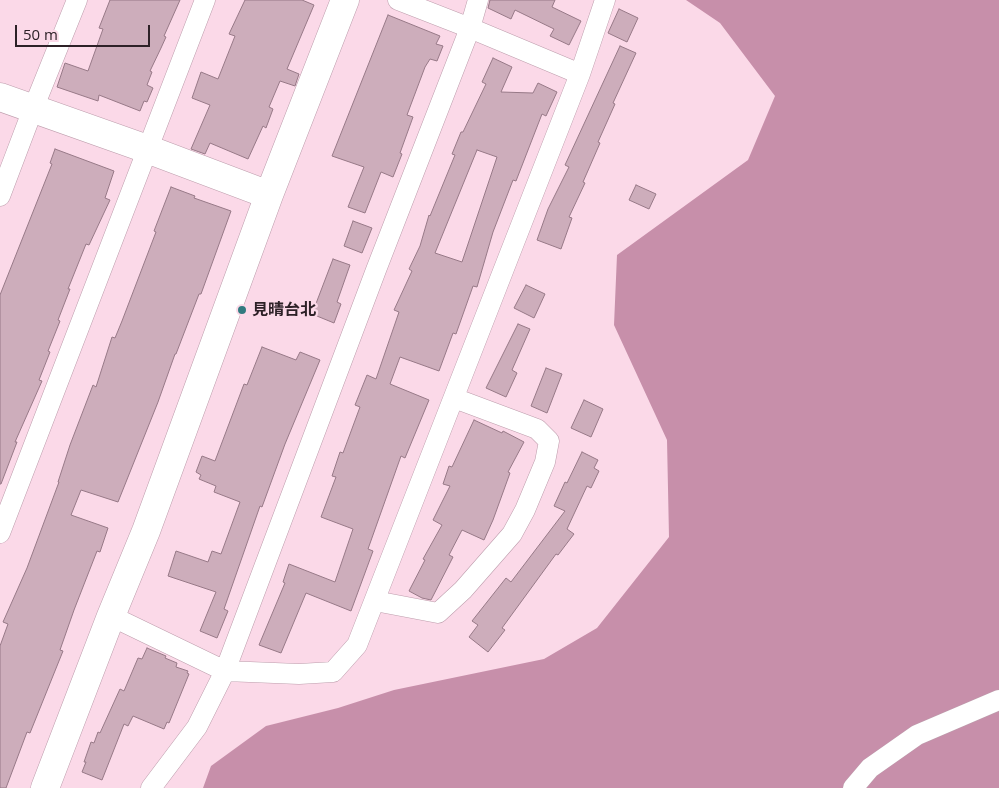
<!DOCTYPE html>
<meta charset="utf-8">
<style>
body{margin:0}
#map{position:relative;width:999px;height:788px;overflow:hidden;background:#fbd9e8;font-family:"Open Sans",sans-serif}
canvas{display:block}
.scale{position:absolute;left:15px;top:25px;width:135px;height:22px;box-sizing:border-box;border:2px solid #2d2127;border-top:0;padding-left:6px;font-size:15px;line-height:18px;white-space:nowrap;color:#2d2127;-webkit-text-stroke:4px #fbd9e8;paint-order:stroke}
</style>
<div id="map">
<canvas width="999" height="788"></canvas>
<div class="scale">50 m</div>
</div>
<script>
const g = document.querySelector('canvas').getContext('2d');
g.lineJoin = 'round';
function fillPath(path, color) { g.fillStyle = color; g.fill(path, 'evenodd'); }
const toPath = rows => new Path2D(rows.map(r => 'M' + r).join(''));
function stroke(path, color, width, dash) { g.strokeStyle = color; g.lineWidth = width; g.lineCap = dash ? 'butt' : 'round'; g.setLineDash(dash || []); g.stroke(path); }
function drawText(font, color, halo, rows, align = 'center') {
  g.font = font + ' "Open Sans","Noto Sans JP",sans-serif'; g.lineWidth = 4.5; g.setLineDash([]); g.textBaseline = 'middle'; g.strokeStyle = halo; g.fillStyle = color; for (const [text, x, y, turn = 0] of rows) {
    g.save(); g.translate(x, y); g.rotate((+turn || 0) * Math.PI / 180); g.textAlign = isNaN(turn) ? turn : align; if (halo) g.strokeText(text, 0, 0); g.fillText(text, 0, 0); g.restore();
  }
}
const forest = toPath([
 [686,0,999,0,999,788,203,788,211,766,266,726,338,708,394,690,544,659,597,628,669,537,667,440,614,325,617,255,748,160,775,96,720,23]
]);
const building = toPath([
 [110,0,180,0,164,36,166,37,161,48,150,71,152,72,147,85,153,88,147,102,144,101,140,111,99,95,98,101,57,87,65,63,88,71,103,29,99,28,110,0],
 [245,0,302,0,314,5,287,69,299,74,295,86,280,81,269,107,273,109,266,128,263,126,248,159,210,143,205,154,191,149,210,105,192,98,201,72,218,79,235,36,229,34,245,0],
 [490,0,555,0,552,7,581,21,569,45,550,36,554,29,515,10,511,19,488,8,490,0],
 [619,9,638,18,627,42,608,33,619,9],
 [388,15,440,36,436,44,443,46,437,61,430,59,425,67,407,115,413,117,400,153,402,154,393,177,381,172,365,213,348,207,364,167,332,156,388,15],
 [620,46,636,53,613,103,615,104,598,142,600,143,583,182,585,183,569,217,572,218,561,249,537,240,548,209,569,167,565,165,620,46],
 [493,58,512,67,501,92,533,93,538,83,557,92,546,116,542,114,516,181,513,180,493,232,477,287,473,286,456,334,453,333,439,371,400,357,390,384,429,400,405,458,401,456,368,549,373,551,351,611,306,593,281,653,259,645,285,583,283,582,289,564,335,582,353,529,321,517,336,477,332,476,340,452,343,453,360,407,355,405,367,375,376,379,399,312,394,310,412,271,409,269,420,246,429,215,430,216,455,155,452,154,461,132,463,132,486,84,482,82,493,58],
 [477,150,497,157,462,262,435,253,477,150],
 [55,149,114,171,105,198,110,200,89,245,86,244,68,289,70,289,58,320,60,321,48,351,50,352,39,380,42,381,15,442,17,442,1,484,0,484,0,295,52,164,50,163,55,149],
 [636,185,656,194,649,209,629,200,636,185],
 [171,187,195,196,194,198,231,211,201,294,199,294,176,354,175,354,158,402,118,502,81,490,71,515,108,528,100,552,97,551,74,610,60,650,63,651,30,733,27,732,6,788,0,788,0,646,8,624,3,622,27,568,59,482,58,482,70,445,93,385,96,387,112,337,115,338,122,321,156,232,154,231,171,187],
 [353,221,372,228,362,253,344,246,353,221],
 [333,259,350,265,337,302,341,304,334,323,312,314,333,259],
 [526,285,545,294,534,318,514,308,526,285],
 [518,324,530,329,512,370,517,373,506,397,486,388,518,324],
 [262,347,296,360,300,352,320,360,285,444,262,507,260,506,224,609,228,611,217,638,200,631,216,592,168,576,176,551,208,562,212,551,221,554,240,502,214,492,216,486,199,479,201,475,196,472,202,456,215,461,244,384,247,385,262,347],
 [546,368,562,374,547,413,531,406,546,368],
 [584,400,603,409,591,437,571,428,584,400],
 [474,420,502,433,503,431,524,442,508,472,510,473,493,520,484,540,462,530,449,555,453,557,431,600,422,598,409,591,425,560,423,559,442,525,433,520,450,486,443,484,449,466,452,467,474,420],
 [582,452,598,460,594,468,599,471,591,488,587,486,567,529,574,534,558,555,556,554,502,628,505,630,488,652,469,637,478,625,472,621,506,578,511,582,565,511,554,506,565,482,567,483,582,452],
 [147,648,166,656,165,658,177,663,176,667,188,671,187,673,189,674,169,723,167,722,164,729,133,716,128,726,124,724,102,780,82,772,86,762,84,762,91,742,94,743,98,732,100,733,120,689,124,691,138,658,142,659,147,648]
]);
const street = toPath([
 [398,0,470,28,580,74],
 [0,196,33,109,77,0],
 [0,533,205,0],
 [375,601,438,613,463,590,512,534,525,510,545,462,549,441,537,429,454,398],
 [111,616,225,671,299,674,333,672,357,645,580,74,605,0],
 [151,788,197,727,225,671,376,270,470,28,478,0],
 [853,788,870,768,917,735,999,700]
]);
const secondary = toPath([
 [0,97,147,149,269,195],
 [45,788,111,616,146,531,269,195,345,0]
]);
const markers = [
 [242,310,5,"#317a7f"]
];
const poiNames = [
 ["見晴台北",252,310]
];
fillPath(forest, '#c78faa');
fillPath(building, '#cdadbb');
stroke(building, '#977987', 1);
stroke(street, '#bd9dac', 21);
stroke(secondary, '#bd9dac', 29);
stroke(street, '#fff', 20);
stroke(secondary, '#fff', 28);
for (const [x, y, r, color] of markers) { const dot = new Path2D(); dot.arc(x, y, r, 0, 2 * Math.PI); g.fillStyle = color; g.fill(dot); stroke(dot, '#fbd9e8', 2); }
drawText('bold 16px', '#2d2127', '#fbd9e8', poiNames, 'left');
</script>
